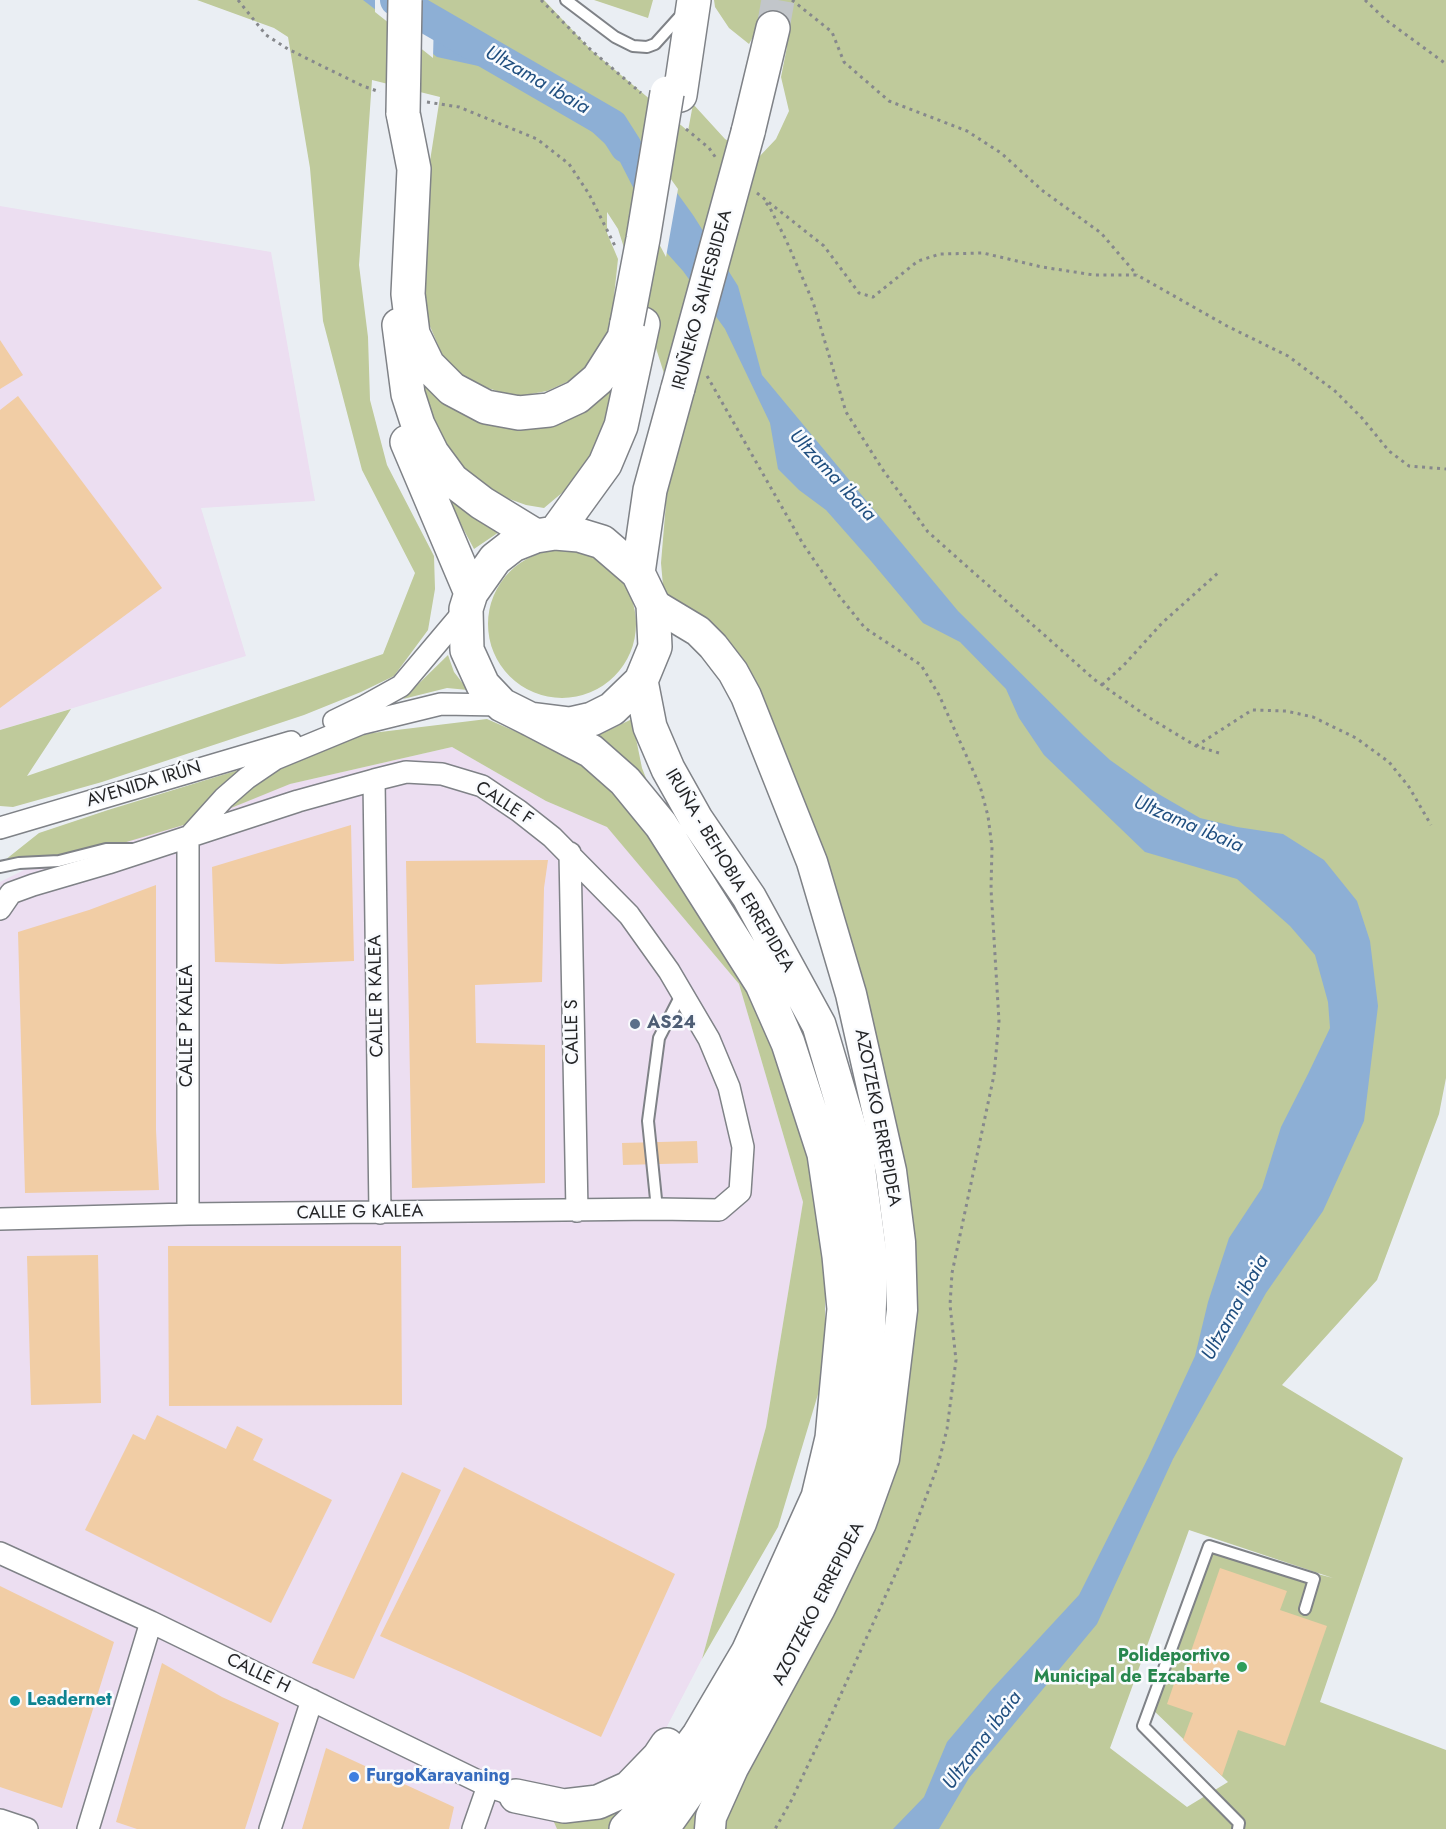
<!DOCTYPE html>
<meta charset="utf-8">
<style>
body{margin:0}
canvas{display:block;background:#eaeef3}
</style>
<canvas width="1446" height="1829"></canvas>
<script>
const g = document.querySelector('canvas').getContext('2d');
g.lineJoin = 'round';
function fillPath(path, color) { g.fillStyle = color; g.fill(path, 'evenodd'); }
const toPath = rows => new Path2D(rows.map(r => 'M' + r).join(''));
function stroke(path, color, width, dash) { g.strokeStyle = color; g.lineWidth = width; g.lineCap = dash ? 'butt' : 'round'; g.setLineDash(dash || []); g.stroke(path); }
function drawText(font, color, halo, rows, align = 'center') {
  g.font = font + ' Jost,sans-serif'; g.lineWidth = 5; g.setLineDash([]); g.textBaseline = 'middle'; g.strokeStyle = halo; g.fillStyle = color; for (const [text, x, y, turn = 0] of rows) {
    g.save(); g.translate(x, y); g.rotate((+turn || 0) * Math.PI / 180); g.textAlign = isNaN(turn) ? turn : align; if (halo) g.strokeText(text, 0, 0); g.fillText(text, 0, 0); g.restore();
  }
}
const industrial = toPath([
 [0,206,271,252,315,501,201,508,246,656,0,730],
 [452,747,546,801,607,826,739,984,803,1202,766,1427,702,1659,662,1736,586,1829,0,1829,0,882,118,823]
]);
const green = toPath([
 [197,0,544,0,591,50,688,131,693,104,725,139,758,158,776,139,789,111,781,77,787,47,773,28,758,28,749,44,729,28,715,7,714,0,1446,0,1446,1078,1439,1114,1377,1280,1282,1385,1403,1458,1320,1702,1446,1750,1446,1829,662,1829,884,1459,900,1242,816,839,774,723,740,660,664,597,661,563,669,467,683,433,618,229,607,212,607,233,618,259,613,306,606,338,580,376,547,391,515,397,482,386,447,366,426,317,420,225,440,97,372,80,359,265,368,337,370,400,387,465,434,556,435,589,428,630,394,676,361,692,304,715,102,782,13,807,0,806,0,730,71,709,27,776,383,654,415,573,362,470,323,321,310,168,288,37,274,28],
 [1189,1530,1333,1578,1209,1546,1150,1707,1228,1782,1187,1807,1110,1748],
 [594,0,653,0,648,18],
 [620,364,606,422,593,453,569,487,544,508,526,505,479,488,438,437,421,400,418,368,483,419],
 [443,491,502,530,474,549],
 '488 624a74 74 0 1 1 148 0a74 74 0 1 1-148 0Z',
 [448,655,454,672,468,690,447,688,403,699],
 [487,719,535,740,619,787,748,985,811,1129,825,1250,825,1371,778,1527,702,1659,766,1427,803,1202,739,984,607,827,546,801,452,747,290,784,204,819,69,859,0,864,39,833,108,810,281,757,372,733],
 [632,719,642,768,651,791,597,736],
 [649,1785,611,1829,557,1829,550,1813]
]);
const water = toPath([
 [363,0,396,0,601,118,628,125,693,215,738,286,762,375,958,611,1084,736,1110,760,1155,792,1200,818,1237,827,1283,834,1324,860,1357,901,1370,941,1378,1006,1364,1121,1323,1211,1266,1293,1173,1459,1097,1624,969,1778,939,1829,893,1829,924,1797,947,1742,991,1690,1079,1595,1148,1458,1195,1356,1208,1302,1229,1238,1262,1188,1281,1127,1308,1074,1330,1028,1328,1002,1315,955,1290,926,1237,879,1145,852,1044,755,1019,718,1006,689,960,642,923,623,871,561,826,510,799,490,778,469,770,423,725,329,683,271,666,252,616,154,588,128,483,67,437,57]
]);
const pier = toPath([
 [375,0,402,0,434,18,433,58,375,12],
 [645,143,678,189,666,257,636,200]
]);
const river = toPath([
 [396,0,612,125,626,147]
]);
const building = toPath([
 [0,340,23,375,0,389],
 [18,396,162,588,0,708,0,410],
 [351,825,354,961,281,964,215,962,212,867],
 [548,860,544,888,542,982,475,985,476,1043,545,1045,545,1183,412,1188,406,861],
 [156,885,156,1130,159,1190,25,1193,18,932,89,910],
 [697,1141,698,1163,623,1165,622,1143],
 [168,1246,401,1246,402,1405,169,1406],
 [98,1255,101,1403,31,1405,27,1256],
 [157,1415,226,1449,237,1426,263,1439,253,1460,332,1500,271,1623,85,1530,133,1434,145,1440],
 [464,1467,675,1574,601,1737,463,1673,380,1636],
 [402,1472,441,1490,354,1679,312,1663],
 [1220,1568,1287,1591,1280,1610,1327,1626,1285,1746,1238,1730,1222,1776,1183,1740,1193,1713,1167,1704,1176,1678,1181,1680],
 [0,1586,114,1642,62,1808,0,1787],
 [162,1663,222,1697,279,1723,245,1829,137,1829,116,1822],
 [326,1748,454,1807,449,1829,302,1829]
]);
const highwayTunnel = toPath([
 [773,28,778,0]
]);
const path = toPath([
 [238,0,266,35,288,49,322,66,363,86,380,92],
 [541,0,591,50,641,93],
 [792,0,832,32,844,62,889,101,967,131,1001,153,1043,191,1101,233,1137,275],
 [1365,0,1386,20,1446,64],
 [427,102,459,107,537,139,569,164,589,194,615,246],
 [686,129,709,148,716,158],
 [757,193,824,246,859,293,873,297,918,261,940,254,983,253,1042,267,1094,275,1137,275,1227,326,1288,356,1335,391,1362,418,1389,451,1409,466,1446,469],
 [766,203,769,206,786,240,813,302,846,412,883,470,928,532,1095,680,1148,717,1196,746,1219,753],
 [707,376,803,544,836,592,865,628,921,665,939,695,980,786,988,816,992,847,991,889,999,1021,994,1075,952,1273,950,1305,956,1360,947,1429,938,1465,905,1553,826,1727,791,1801,775,1829],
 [1102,685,1124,665,1162,623,1220,571],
 [1196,746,1252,710,1286,711,1313,717,1356,738,1389,762,1409,787,1431,825]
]);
const lane = toPath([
 [566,0,615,37,633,46,647,47,655,44,683,13],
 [0,867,19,863,59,861,106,849,132,849],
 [657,1209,648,1121,659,1038,682,993],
 [1238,1829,1239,1823,1143,1726,1209,1546,1314,1579,1305,1609]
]);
const street = toPath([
 [334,721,365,706,401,686,466,609],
 [347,727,441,704,502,705],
 [374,780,380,1213],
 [0,828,291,742],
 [570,853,577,1211],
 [0,909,11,893,33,885,108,863,298,801,374,780,406,772,442,774,482,786,519,811,552,837,629,915,669,971,709,1039,729,1087,743,1147,740,1192,719,1210,657,1209,188,1214,0,1219],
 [188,1214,188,838,224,798,247,778,275,759,360,724],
 [0,1553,151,1622,488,1786,516,1796],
 [0,1820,27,1829],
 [88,1829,151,1622],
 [270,1829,312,1700],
 [473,1829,488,1786]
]);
const secondary = toPath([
 [653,604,698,631,713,646,733,672,746,696,812,862,851,994,891,1171,900,1242,902,1310,884,1459,861,1523,820,1608,733,1768,711,1817,710,1829]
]);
const highway = toPath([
 [680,95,694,0],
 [403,113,414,169,408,294,413,334,428,365,452,389,486,407,519,413,549,410,577,397,598,379,624,338,627,323],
 [748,132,773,28],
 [399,325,408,394,418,425,432,453,452,480,482,503,536,536],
 [407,442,471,593],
 [555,533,605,464,621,426,643,324],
 [638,573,650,490,678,388],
 [641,681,650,727,668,769,696,819,749,897,819,1025,856,1150,871,1262,867,1371,857,1448,833,1534,771,1659,721,1746,662,1829],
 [530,719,570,724,592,719,612,709,641,681,655,647,653,604,638,573,602,542,579,535,555,533,536,536,513,545,495,559,471,593,466,609,467,650,483,685,502,705,530,719,591,751,625,781,661,825,762,984,788,1043,824,1154,839,1256,844,1309,832,1438,818,1497,748,1652,699,1735,640,1815,626,1829],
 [516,1796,564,1806,598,1802,629,1788,659,1757,667,1745]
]);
const highwayBridge = toPath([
 [403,113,405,0],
 [627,323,643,239,667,93],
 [678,388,748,132]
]);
const markers = [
 [635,1024,6,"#5c6f8a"],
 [1242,1667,6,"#2e9e5b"],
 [15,1701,6,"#0f9aa8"],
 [354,1777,6,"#3f7fe0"]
];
const streetNames = [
 ["IRUÑEKO SAIHESBIDEA",703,300,-75],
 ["AVENIDA IRÚN",144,785,-17],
 ["CALLE F",504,804,33],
 ["IRUÑA - BEHOBIA ERREPIDEA",729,871,59],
 ["CALLE R KALEA",377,996,-91],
 ["CALLE P KALEA",188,1026,-90],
 ["CALLE S",573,1032,-91],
 ["AZOTZEKO ERREPIDEA",877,1118,79],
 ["CALLE G KALEA",360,1213,-1],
 ["AZOTZEKO ERREPIDEA",819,1604,-63],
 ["CALLE H",258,1674,26]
];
const serviceNames = [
 ["AS24",647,1024]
];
const leisureNames = [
 ["Polideportivo",1230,1657],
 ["Municipal de Ezcabarte",1230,1678]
];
const cultureNames = [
 ["Leadernet",27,1701]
];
const shopNames = [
 ["FurgoKaravaning",366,1777]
];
const waterNames = [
 ["Ultzama ibaia",537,81,30],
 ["Ultzama ibaia",832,476,47],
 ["Ultzama ibaia",1188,825,23],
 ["Ultzama ibaia",1236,1308,-61],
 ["Ultzama ibaia",983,1741,-53]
];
fillPath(industrial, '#ecdef1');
fillPath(green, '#bfca9b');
fillPath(water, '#8dafd5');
fillPath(pier, '#eaeef3');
stroke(river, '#8dafd5', 32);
fillPath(building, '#f1cda5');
stroke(highwayTunnel, '#c2c6ca', 33, [33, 16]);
stroke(lane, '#7f8287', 14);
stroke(street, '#7f8287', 24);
stroke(secondary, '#7f8287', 33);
stroke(highway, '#7f8287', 36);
stroke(path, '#86888c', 3, [3, 4.5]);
stroke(lane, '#fff', 10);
stroke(street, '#fff', 21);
stroke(secondary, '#fff', 30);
stroke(highway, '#fff', 33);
stroke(highwayBridge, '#7f8287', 36, []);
stroke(highwayBridge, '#fff', 33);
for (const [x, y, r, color] of markers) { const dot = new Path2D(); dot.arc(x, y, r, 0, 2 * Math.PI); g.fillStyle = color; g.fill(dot); stroke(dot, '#f9fbfe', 2); }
drawText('18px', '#242527', '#f9fbfe', streetNames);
drawText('bold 18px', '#4e5e75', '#f9fbfe', serviceNames, 'left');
drawText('bold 18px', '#27864d', '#f9fbfe', leisureNames, 'right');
drawText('bold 18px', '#0d838f', '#f9fbfe', cultureNames, 'left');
drawText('bold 18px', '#366cbe', '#f9fbfe', shopNames, 'left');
drawText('italic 20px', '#1f4e7f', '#f9fbfe', waterNames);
</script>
